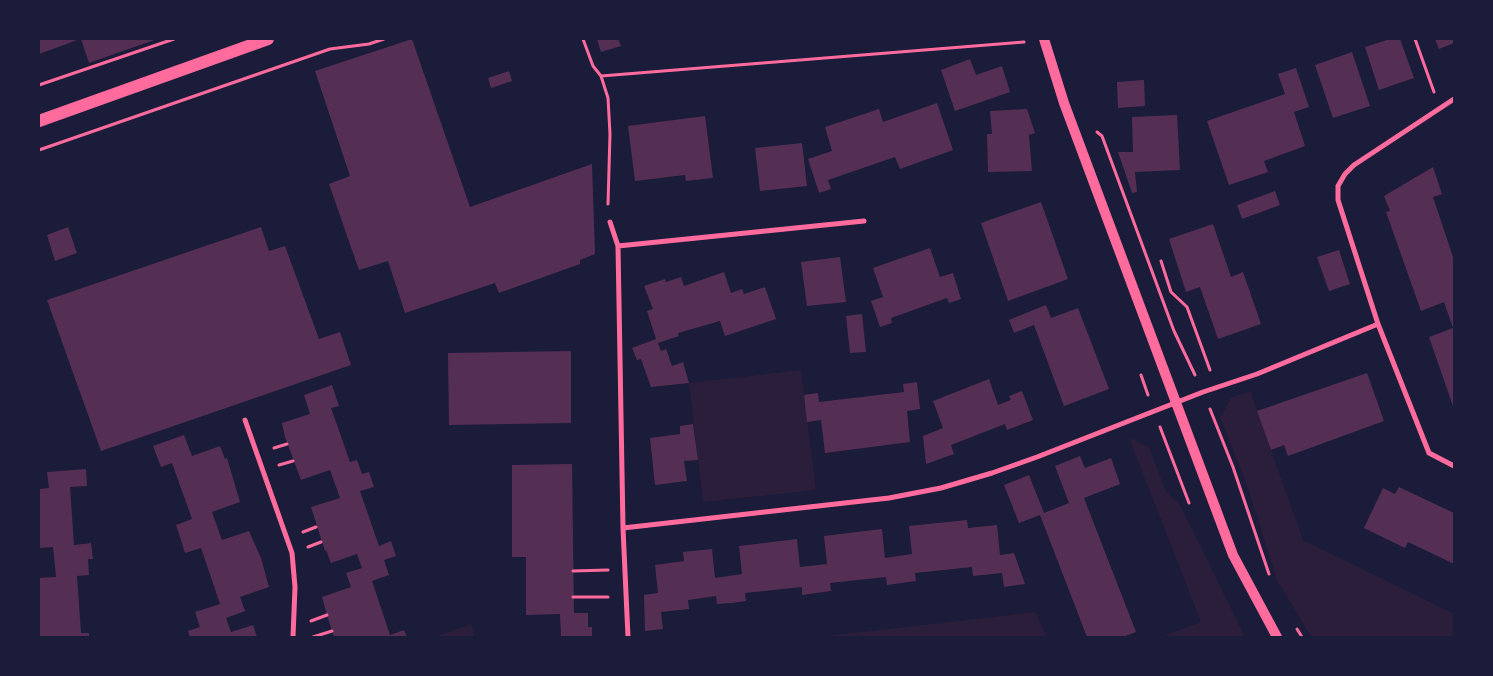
<!DOCTYPE html>
<style>
body{margin:0}
#map{position:relative;width:1493px;height:676px;overflow:hidden;background:#1b1b3a;font-family:Rubik,sans-serif}
canvas{display:block}
.frame{position:absolute;inset:0;border:40px solid #1b1b3a;pointer-events:none}
</style>
<div id="map">
<canvas width="1493" height="676"></canvas>
<div class="frame"></div>
</div>
<script>
const g = document.querySelector('canvas').getContext('2d');
g.lineJoin = 'round';
function fillPath(path, color) { g.fillStyle = color; g.fill(path, 'evenodd'); }
const toPath = rows => new Path2D(rows.map(r => 'M' + r).join(''));
function stroke(path, color, width, dash) { g.strokeStyle = color; g.lineWidth = width; g.lineCap = dash ? 'butt' : 'round'; g.setLineDash(dash || []); g.stroke(path); }
const green = toPath([
 [801,370,816,490,703,502,689,383],
 [1250,391,1303,540,1454,614,1454,637,1311,637,1277,580,1246,482,1220,418,1231,398],
 [1129,438,1149,447,1166,492,1180,505,1245,637,1160,637,1201,622],
 [1036,612,1046,637,819,637],
 [471,624,475,637,434,637]
]);
const building = toPath([
 [39,39,80,39,39,54],
 [81,39,157,39,89,63],
 [412,39,470,207,592,164,595,254,580,260,580,264,499,293,495,283,405,313,388,261,359,270,329,184,350,176,315,71],
 [597,39,618,39,621,46,601,52],
 [1390,39,1400,39,1414,78,1379,90,1365,47],
 [1435,39,1454,39,1454,43,1439,49],
 [1352,52,1370,106,1333,118,1315,65],
 [970,59,976,75,1002,66,1010,92,955,111,941,70],
 [1296,68,1309,107,1294,112,1305,146,1264,161,1268,172,1229,185,1207,121,1285,94,1278,74],
 [509,71,512,81,491,88,488,78],
 [1144,80,1145,106,1118,108,1117,82],
 [937,103,953,150,900,169,895,157,828,180,831,189,819,193,808,159,832,151,825,127,879,109,883,122],
 [1027,109,1035,133,1029,135,1032,171,988,172,987,134,992,134,990,111],
 [1177,115,1180,170,1135,172,1137,192,1132,193,1118,152,1133,152,1132,117],
 [705,116,713,178,686,181,685,175,635,181,628,126],
 [802,143,807,186,760,191,755,148],
 [1433,167,1442,194,1433,197,1454,260,1454,409,1429,337,1453,328,1444,302,1421,311,1386,212,1390,211,1384,196],
 [1275,191,1280,205,1242,219,1237,205],
 [1041,202,1068,279,1008,301,981,223],
 [1213,224,1231,277,1243,272,1261,324,1218,339,1200,287,1186,292,1169,239],
 [68,227,77,253,55,261,47,235],
 [261,227,269,251,285,246,319,339,340,332,351,365,101,451,47,300],
 [930,248,940,277,953,273,961,299,949,303,947,298,891,318,892,323,880,327,871,301,883,297,873,268],
 [1339,250,1350,284,1329,291,1317,257],
 [840,257,846,302,807,306,801,262],
 [724,272,731,293,742,289,744,294,765,287,776,319,725,336,720,321,678,333,679,336,658,343,661,351,666,349,672,366,683,362,689,383,651,387,641,359,637,360,632,348,656,339,647,311,653,309,644,286,665,279,666,282,681,277,684,286],
 [1046,305,1051,318,1078,308,1109,389,1064,406,1034,325,1014,333,1009,320],
 [862,314,866,352,850,353,846,316],
 [571,351,571,423,449,425,448,353],
 [1367,373,1384,421,1288,456,1284,445,1271,450,1257,411],
 [989,379,998,405,1011,400,1009,396,1022,391,1033,420,1007,430,1005,424,951,445,954,454,926,464,923,436,943,428,933,401],
 [917,382,920,409,907,411,910,442,825,453,821,420,807,422,804,395,818,393,819,402,904,392,903,384],
 [332,385,339,406,331,408,350,462,357,460,362,474,369,472,374,487,360,491,379,546,391,541,396,556,384,560,389,575,372,581,390,635,404,630,407,637,334,637,327,615,322,597,351,587,346,573,362,568,357,554,331,563,326,550,325,551,311,507,340,498,330,470,301,480,285,437,282,423,310,414,304,395],
 [693,424,698,460,684,461,687,481,655,485,650,438,680,434,680,426],
 [184,435,192,456,220,446,225,459,227,458,240,502,212,512,222,540,249,531,261,558,269,587,240,597,245,611,226,618,231,632,253,625,257,637,190,637,188,631,200,627,195,612,220,604,201,548,185,553,176,525,192,519,172,463,161,467,153,446],
 [1080,456,1085,468,1111,458,1120,484,1084,498,1136,632,1123,637,1087,637,1040,515,1019,523,1004,485,1029,475,1044,513,1069,503,1055,466],
 [572,464,574,613,588,613,588,627,592,627,592,637,561,637,560,614,526,615,526,557,512,557,512,465],
 [86,469,87,486,70,487,74,545,91,543,93,559,88,559,89,575,77,576,81,633,89,633,89,637,39,637,39,578,56,577,53,547,39,548,39,489,49,488,47,472],
 [1399,487,1454,513,1454,564,1408,542,1405,548,1364,528,1383,488,1395,494],
 [967,520,968,528,997,525,1000,555,1014,553,1025,584,1004,587,1002,573,973,576,972,567,915,573,916,581,887,585,886,577,830,583,831,591,802,595,802,587,745,593,746,601,732,603,717,604,716,596,688,600,689,609,661,612,663,629,645,631,644,595,658,593,655,565,684,561,683,552,712,549,715,578,729,576,742,574,739,546,797,539,800,567,827,564,824,536,882,529,885,558,912,554,909,526]
]);
const path = toPath([
 [583,39,593,66,601,76,608,98,610,134,608,204],
 [1415,39,1434,92],
 [601,76,1024,42],
 [39,85,174,39],
 [1097,132,1102,136,1174,331,1195,375],
 [39,150,330,49,369,44,384,39],
 [1161,261,1171,292,1187,307,1210,370],
 [1141,375,1148,395],
 [1210,409,1233,467,1269,574],
 [1160,427,1189,503],
 [274,448,287,444],
 [279,465,293,461],
 [303,532,316,527],
 [308,547,321,542],
 [573,571,608,570],
 [573,597,608,597],
 [311,621,327,615],
 [1297,629,1302,637],
 [313,637,332,631]
]);
const minor = toPath([
 [610,222,618,246,623,528,628,637],
 [618,246,864,221],
 [1378,324,1429,453,1454,466],
 [245,420,292,553,295,587,293,637],
 [623,528,889,498,941,488,992,473,1037,457,1203,392,1257,374,1378,324,1338,200,1338,186,1345,174,1354,165,1454,99]
]);
const secondary = toPath([
 [1044,39,1064,103,1233,555,1277,637]
]);
const primary = toPath([
 [39,121,268,39]
]);
fillPath(green, '#2a1e3b');
fillPath(building, '#542f53');
stroke(path, '#ff6b9d', 3);
stroke(minor, '#ff6b9d', 5);
stroke(secondary, '#ff6b9d', 10);
stroke(primary, '#ff6b9d', 12);
</script>
